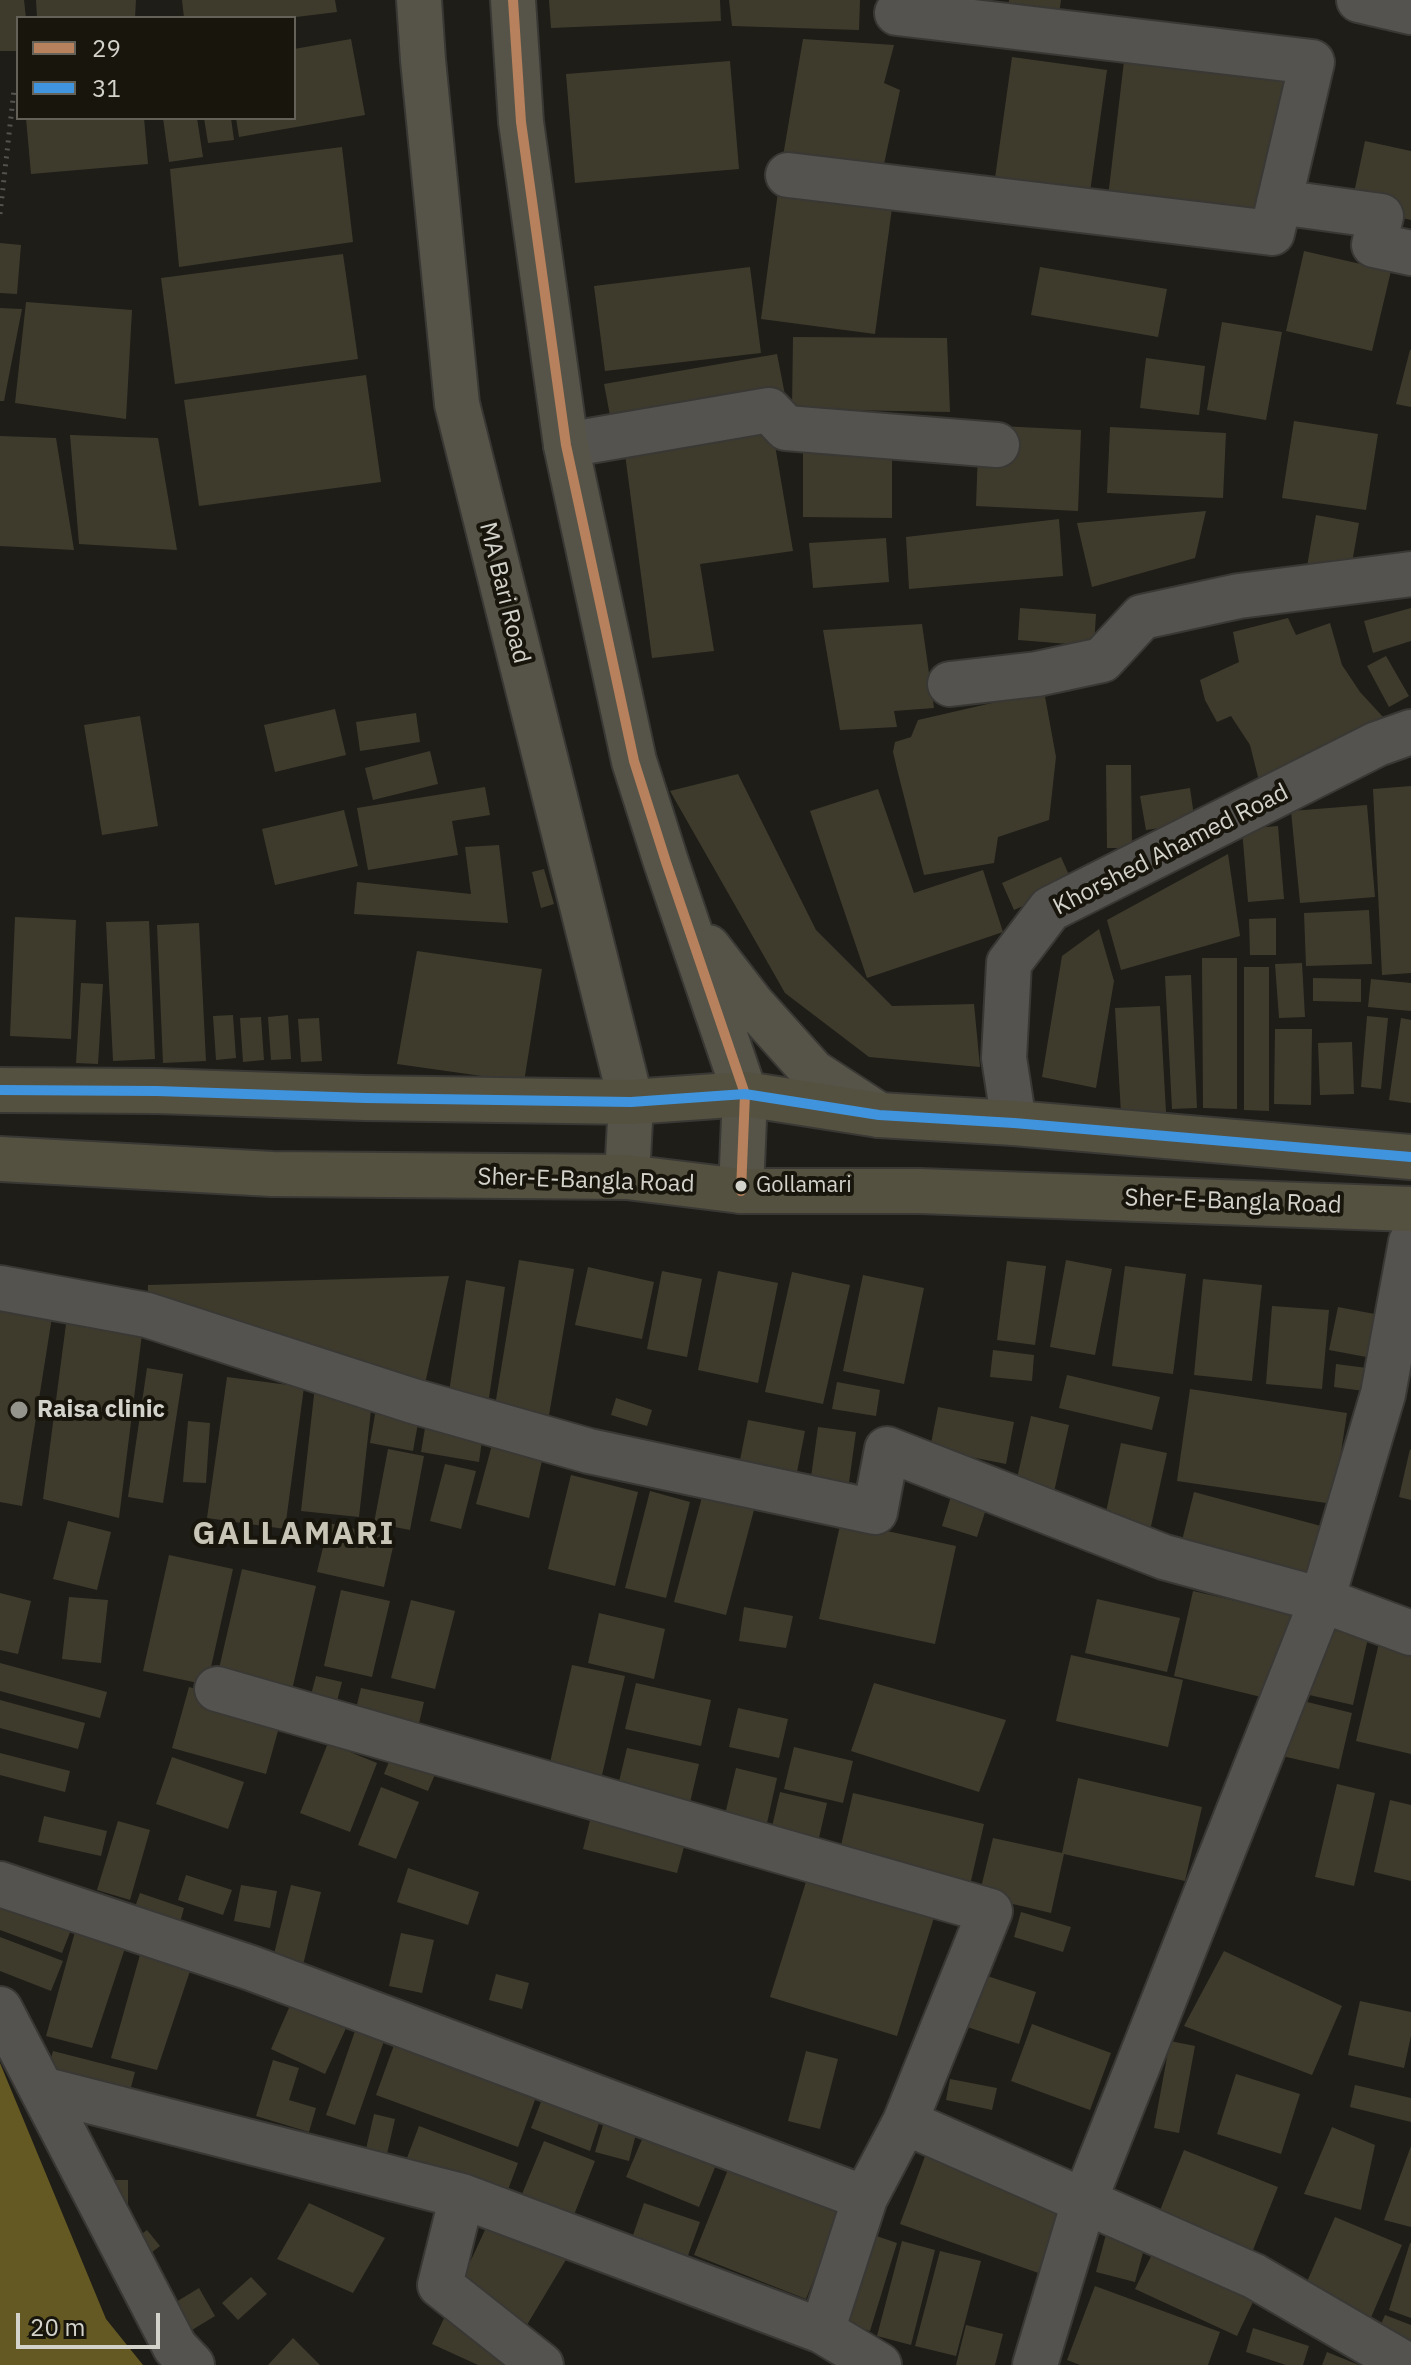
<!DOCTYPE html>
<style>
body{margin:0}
#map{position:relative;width:1411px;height:2365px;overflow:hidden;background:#1e1d18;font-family:"IBM Plex Sans",sans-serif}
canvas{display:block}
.legend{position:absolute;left:16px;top:16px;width:280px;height:104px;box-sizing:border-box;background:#18160c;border:2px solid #636158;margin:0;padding:10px 14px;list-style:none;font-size:24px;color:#d3d2cb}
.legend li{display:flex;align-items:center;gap:16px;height:40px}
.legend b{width:40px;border:2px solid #636158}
.scale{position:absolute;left:16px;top:2313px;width:144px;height:36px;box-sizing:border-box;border:4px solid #d3d2cb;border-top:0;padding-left:10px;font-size:24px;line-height:28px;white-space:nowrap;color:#d3d2cb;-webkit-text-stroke:6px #18160c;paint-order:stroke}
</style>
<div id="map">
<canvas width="1411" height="2365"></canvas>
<ul class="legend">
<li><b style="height:10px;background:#b6815c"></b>29</li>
<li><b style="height:10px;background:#4094de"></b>31</li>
</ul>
<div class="scale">20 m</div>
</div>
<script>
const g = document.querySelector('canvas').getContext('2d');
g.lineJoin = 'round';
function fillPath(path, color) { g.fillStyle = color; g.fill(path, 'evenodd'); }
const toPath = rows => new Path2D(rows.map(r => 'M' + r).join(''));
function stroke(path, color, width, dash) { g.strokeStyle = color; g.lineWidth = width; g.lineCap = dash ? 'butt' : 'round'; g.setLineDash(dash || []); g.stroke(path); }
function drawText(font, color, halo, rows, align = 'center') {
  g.font = font + ' "IBM Plex Sans",sans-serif'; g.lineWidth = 8; g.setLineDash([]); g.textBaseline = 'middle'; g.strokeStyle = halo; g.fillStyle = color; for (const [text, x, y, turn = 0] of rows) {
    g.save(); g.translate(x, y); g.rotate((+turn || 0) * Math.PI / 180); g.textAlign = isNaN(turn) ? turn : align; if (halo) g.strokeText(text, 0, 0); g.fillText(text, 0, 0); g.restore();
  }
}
const water = toPath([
 [0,2063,106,2319,143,2365,0,2365]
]);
const building = toPath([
 [0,0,24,0,26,18,18,18,18,51,0,51],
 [36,0,136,0,135,18,37,18],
 [182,0,335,0,337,12,288,18,184,18],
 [549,0,720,0,721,21,551,28],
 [729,0,860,0,859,30,732,26],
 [1009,0,1061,0,1058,22,1007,14],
 [351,39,365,115,239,137,236,118,294,118,294,49],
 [803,39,894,45,884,83,900,90,884,164,783,156],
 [1012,57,1107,70,1090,192,995,178],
 [730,61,739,169,575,183,566,74],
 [1124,61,1284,80,1268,215,1108,197],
 [26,118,144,118,148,164,31,174],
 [163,118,197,118,203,157,169,162],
 [204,118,231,118,234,140,208,143],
 [1365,141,1411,151,1411,220,1351,207],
 [342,147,353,242,179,267,170,169],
 [778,192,892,208,875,334,761,319],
 [0,243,21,245,17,294,0,293],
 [1304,251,1391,271,1372,351,1286,331],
 [343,254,358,359,175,384,161,278],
 [750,267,761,353,605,371,594,286],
 [1040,267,1167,289,1158,337,1031,315],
 [26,302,132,310,126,419,15,403],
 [0,308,22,309,4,401,0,401],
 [1222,322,1282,332,1266,420,1207,410],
 [793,337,947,338,950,412,792,409],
 [1410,350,1411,350,1411,407,1396,404],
 [777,354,786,400,613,431,604,384],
 [1146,358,1205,366,1199,415,1140,408],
 [366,375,381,482,199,506,184,400],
 [769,410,793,551,700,564,714,651,652,658,623,439],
 [1294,421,1378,434,1366,510,1282,498],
 [979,425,1081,430,1078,511,976,506],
 [1110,427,1226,433,1223,498,1107,493],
 [803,434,892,435,892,518,803,517],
 [70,435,158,438,177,550,79,544],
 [0,436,56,438,74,550,0,546],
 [1206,511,1195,558,1092,587,1077,523],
 [1316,515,1359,523,1349,580,1306,572],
 [1059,519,1063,576,909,589,906,537],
 [886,538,889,582,813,588,809,543],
 [1020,608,1096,614,1094,646,1018,640],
 [1411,608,1411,641,1373,653,1364,621],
 [1288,618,1296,635,1330,623,1342,665,1360,692,1384,718,1260,785,1250,745,1231,716,1217,722,1205,700,1200,680,1239,662,1233,632],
 [922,624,934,708,894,711,897,727,840,730,823,630],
 [1386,656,1409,696,1389,707,1367,666],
 [1044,691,1056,757,1049,820,998,837,994,863,924,875,897,769,893,752,895,742,911,737,918,720],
 [335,709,346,755,275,772,264,725],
 [416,713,420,742,360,751,356,722],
 [140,716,158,826,102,835,84,725],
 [430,751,438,784,373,800,365,768],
 [1106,765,1131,765,1132,848,1107,848],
 [738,774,816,930,892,1006,974,1004,980,1067,869,1057,785,993,670,791],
 [1411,786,1411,973,1382,975,1373,789],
 [485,787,490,815,452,821,458,855,368,870,357,808],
 [1190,788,1195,823,1146,830,1140,796],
 [878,789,914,893,983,870,1003,932,867,978,810,811],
 [1367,805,1375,897,1300,903,1291,811],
 [344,810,358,866,275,885,262,829],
 [1278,826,1284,899,1248,902,1242,829],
 [499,845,508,923,354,914,357,882,471,894,465,847],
 [1228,854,1240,936,1121,970,1107,920],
 [1061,857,1073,884,1014,910,1002,883],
 [544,869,554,904,541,908,532,872],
 [1369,910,1372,964,1306,966,1304,913],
 [15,917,76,920,71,1039,10,1036],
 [1276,918,1276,955,1250,955,1249,919],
 [149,921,155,1059,113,1061,106,922],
 [199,923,206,1061,163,1063,157,925],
 [1099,929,1114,981,1096,1088,1042,1077,1062,956],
 [417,951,542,969,524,1082,397,1064],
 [1202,958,1237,958,1237,1109,1203,1108],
 [1302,963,1305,1017,1279,1018,1275,964],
 [1244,967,1269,967,1269,1111,1244,1110],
 [1191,975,1197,1108,1172,1109,1165,976],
 [1313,978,1361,979,1361,1002,1313,1001],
 [1371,979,1411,983,1411,1011,1368,1007],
 [81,983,103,984,98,1064,76,1063],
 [1160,1006,1166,1112,1121,1114,1115,1008],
 [233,1015,236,1058,216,1060,213,1016],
 [288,1015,291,1059,271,1060,268,1017],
 [1367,1016,1388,1018,1381,1089,1361,1087],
 [261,1017,264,1060,243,1062,240,1018],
 [319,1018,322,1061,301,1062,298,1019],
 [1401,1018,1411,1020,1411,1103,1389,1100],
 [1275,1029,1312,1029,1311,1105,1274,1104],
 [1352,1042,1354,1094,1320,1095,1318,1043],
 [519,1260,574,1269,548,1421,494,1412],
 [1066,1260,1112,1269,1095,1355,1050,1347],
 [1007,1261,1046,1266,1035,1345,997,1340],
 [1125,1266,1186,1274,1173,1374,1112,1366],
 [588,1267,654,1282,642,1339,575,1325],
 [662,1271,702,1279,687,1357,647,1349],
 [718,1271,778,1283,758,1383,698,1370],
 [792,1272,850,1285,823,1404,765,1392],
 [863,1275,924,1288,904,1384,843,1371],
 [449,1276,424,1388,147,1315,148,1285],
 [1203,1279,1262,1285,1252,1381,1194,1375],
 [466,1280,505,1287,489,1398,449,1392],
 [1272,1306,1329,1310,1322,1389,1266,1384],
 [0,1307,52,1317,22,1506,0,1502],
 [1338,1307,1385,1316,1377,1359,1329,1350],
 [68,1309,143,1326,119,1518,43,1499],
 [993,1350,1034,1355,1032,1381,990,1377],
 [1336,1364,1367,1368,1364,1391,1334,1387],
 [147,1368,183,1374,163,1503,128,1497],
 [1067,1375,1160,1397,1152,1430,1059,1408],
 [227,1377,304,1387,285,1529,207,1518],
 [837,1382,880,1390,876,1416,832,1409],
 [315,1386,373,1392,359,1517,301,1511],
 [1190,1389,1347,1413,1333,1504,1177,1481],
 [616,1398,652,1410,647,1426,611,1415],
 [377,1403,420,1412,413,1451,370,1443],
 [938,1407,1014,1422,1006,1464,930,1449],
 [427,1416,484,1426,479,1462,421,1452],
 [1031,1416,1069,1425,1054,1492,1016,1483],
 [748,1420,805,1431,796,1477,739,1465],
 [188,1421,210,1423,206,1483,183,1482],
 [818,1427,856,1432,847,1497,809,1491],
 [496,1430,546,1443,529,1518,476,1504],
 [1121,1443,1167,1453,1150,1531,1104,1521],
 [388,1449,424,1456,410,1530,374,1523],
 [1410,1449,1411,1450,1411,1500,1399,1497],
 [445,1464,476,1471,461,1529,430,1521],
 [571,1475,638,1492,615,1586,548,1569],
 [650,1491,690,1502,666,1598,625,1588],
 [1194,1492,1321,1526,1305,1586,1179,1553],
 [952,1493,988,1503,977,1537,942,1526],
 [702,1497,754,1510,726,1615,674,1602],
 [68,1521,111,1532,97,1590,53,1579],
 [841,1521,956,1546,935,1644,819,1619],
 [329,1523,395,1538,384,1587,317,1572],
 [169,1555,233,1569,207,1685,143,1671],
 [242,1569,316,1586,292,1690,218,1673],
 [341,1590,390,1601,372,1677,324,1666],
 [1193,1591,1297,1615,1278,1701,1174,1676],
 [0,1593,31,1601,18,1654,0,1650],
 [69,1597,108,1600,101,1663,62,1659],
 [1097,1599,1180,1618,1167,1672,1085,1653],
 [411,1600,455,1611,435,1689,391,1678],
 [744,1607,793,1616,786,1648,739,1641],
 [599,1613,665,1629,654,1679,588,1663],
 [1320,1627,1368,1638,1353,1705,1305,1694],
 [1379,1643,1411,1651,1411,1754,1356,1741],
 [1071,1655,1183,1680,1168,1747,1056,1721],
 [0,1663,107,1692,100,1718,0,1691],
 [572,1665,625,1676,599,1788,547,1776],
 [316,1676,342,1682,334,1712,308,1706],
 [636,1683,711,1700,701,1746,625,1729],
 [874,1683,1006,1720,979,1792,851,1751],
 [189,1687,283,1713,266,1774,172,1748],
 [361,1688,424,1702,417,1732,354,1717],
 [1295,1699,1352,1713,1339,1769,1282,1756],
 [0,1700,85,1723,78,1749,0,1728],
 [738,1708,788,1719,779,1758,729,1747],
 [328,1743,377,1763,350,1832,300,1813],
 [794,1747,853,1761,843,1803,784,1789],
 [627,1748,699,1764,689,1807,617,1790],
 [0,1753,70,1771,65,1792,0,1775],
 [392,1754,436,1772,428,1791,384,1774],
 [172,1757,244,1782,228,1829,156,1804],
 [736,1768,777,1778,765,1832,723,1823],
 [1078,1778,1202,1807,1185,1881,1064,1854,1051,1913,979,1896,993,1838,1062,1853],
 [1337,1784,1375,1793,1354,1886,1315,1877],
 [381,1787,419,1802,396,1859,358,1845],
 [780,1792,827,1803,815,1855,768,1844],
 [853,1793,984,1824,968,1894,837,1863],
 [1390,1800,1411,1805,1411,1881,1374,1872],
 [594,1804,689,1828,677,1873,583,1849],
 [44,1816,107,1831,101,1856,38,1842],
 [118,1821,150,1830,130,1900,97,1890],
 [408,1868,479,1892,468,1925,397,1902],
 [810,1869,937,1908,897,2036,770,1997],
 [186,1875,232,1890,223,1915,178,1900],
 [241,1885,277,1891,270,1928,234,1921],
 [291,1885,321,1892,303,1965,273,1958],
 [0,1890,76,1917,62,1953,0,1930],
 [140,1893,184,1908,177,1933,131,1918],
 [1021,1912,1071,1927,1063,1952,1014,1937],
 [78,1921,129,1936,92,2048,46,2036],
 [401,1933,434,1940,422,1993,389,1986],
 [0,1937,63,1961,51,1991,0,1971],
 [143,1944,194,1959,157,2070,111,2058],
 [1224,1951,1342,2006,1312,2075,1184,2026],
 [969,1970,1036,1992,1019,2044,952,2022],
 [496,1974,529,1983,522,2009,489,2000],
 [292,2001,347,2026,325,2074,271,2049],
 [1360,2001,1411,2012,1411,2036,1404,2068,1348,2055],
 [1032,2024,1111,2053,1090,2110,1011,2081],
 [355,2031,384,2041,355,2125,326,2115],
 [398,2034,540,2086,518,2147,376,2095],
 [1170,2041,1195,2046,1179,2133,1154,2128],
 [53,2051,135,2072,126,2106,44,2084],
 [806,2051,838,2059,820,2129,788,2121],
 [273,2060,299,2068,289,2100,316,2108,309,2132,256,2116],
 [1236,2074,1300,2094,1281,2154,1217,2134],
 [950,2079,997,2088,992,2110,946,2100],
 [1355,2085,1411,2098,1411,2122,1350,2107],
 [542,2099,601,2117,590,2151,531,2128],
 [374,2114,395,2119,387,2154,366,2149],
 [603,2125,636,2134,629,2161,595,2152],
 [419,2126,518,2163,506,2195,407,2158],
 [1332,2127,1375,2145,1361,2210,1304,2194],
 [646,2130,718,2160,699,2207,626,2177],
 [544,2141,595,2161,574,2215,522,2194],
 [1411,2146,1411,2227,1384,2220],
 [928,2148,1071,2200,1044,2275,900,2224],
 [1184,2150,1278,2187,1253,2250,1159,2213],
 [731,2162,843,2206,806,2299,694,2255],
 [109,2180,128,2180,128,2206,108,2206],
 [309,2203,385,2238,353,2293,277,2259],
 [644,2203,700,2222,686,2261,631,2241],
 [491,2217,570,2253,503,2365,478,2365,432,2344],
 [1335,2217,1402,2245,1370,2320,1303,2291],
 [1108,2227,1147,2238,1135,2282,1096,2272],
 [147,2230,160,2246,143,2259,130,2243],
 [859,2230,897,2243,870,2331,831,2319],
 [1159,2240,1260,2287,1237,2336,1135,2289],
 [902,2241,935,2250,911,2345,877,2336],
 [1410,2243,1411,2243,1411,2318,1389,2310],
 [940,2251,981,2261,956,2356,915,2346],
 [251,2277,267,2294,238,2320,222,2303],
 [1095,2286,1220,2332,1208,2365,1080,2365,1067,2360],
 [199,2288,215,2316,192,2330,176,2302],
 [1385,2315,1411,2325,1411,2353,1375,2338],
 [966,2325,1003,2334,995,2365,956,2365],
 [1253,2328,1309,2346,1303,2365,1286,2365,1246,2352],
 [293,2338,320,2365,268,2365],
 [1327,2352,1359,2365,1322,2365]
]);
const path = toPath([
 [0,214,14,90]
]);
const street = toPath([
 [1359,0,1411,12],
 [788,175,1272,233,1312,62,897,13],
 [1279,202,1381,216,1374,245,1411,253],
 [566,445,769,410,786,428,997,445],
 [950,684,1037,674,1102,660,1142,617,1239,596,1411,574],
 [1014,1123,1004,1058,1009,963,1050,909,1377,744,1411,732],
 [0,1288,147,1315,413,1401,589,1451,875,1512,887,1449,1164,1557,1322,1600,1411,1633],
 [217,1689,990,1911,905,2122,865,2198,822,2331],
 [0,1884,251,1968,865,2198],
 [0,2009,175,2347,192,2365],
 [42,2089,462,2196,822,2331,879,2365],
 [905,2122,1254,2276,1407,2365],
 [462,2196,440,2285,541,2365],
 [1035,2365,1084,2202,1322,1600,1383,1394,1411,1242]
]);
const primary = toPath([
 [419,0,423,60,457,404,631,1102,627,1177],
 [513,0,521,122,566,445,634,761,666,862,745,1094,741,1191],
 [708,947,752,1004,813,1072,879,1115]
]);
const highway = toPath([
 [0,1090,157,1091,365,1098,631,1102,745,1094,879,1115,1014,1123,1411,1157],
 [0,1159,272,1174,627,1177,741,1191,920,1191,1411,1209]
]);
const bus1 = toPath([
 [513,0,521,122,566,445,634,761,666,862,745,1094,741,1191]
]);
const bus2 = toPath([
 [0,1090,157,1091,365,1098,631,1102,745,1094,879,1115,1014,1123,1411,1157]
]);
const markers = [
 [741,1186,7,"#d3d2cb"],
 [19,1410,10,"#94938c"]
];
const busNames = [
 ["Gollamari",756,1186]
];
const streetNames = [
 ["MA Bari Road",504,593,76],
 ["Khorshed Ahamed Road",1171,850,-27],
 ["Sher-E-Bangla Road",586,1181,2],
 ["Sher-E-Bangla Road",1233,1202,2]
];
const poiNames = [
 ["Raisa clinic",37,1410]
];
const districtNames = [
 ["GALLAMARI",294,1535]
];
fillPath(water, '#655923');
fillPath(building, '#3e3b2d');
stroke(street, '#393834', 48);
stroke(primary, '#393834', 48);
stroke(highway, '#393834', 48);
stroke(path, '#545350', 5, [2, 6]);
stroke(street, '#545350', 44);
stroke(primary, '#565448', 44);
stroke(highway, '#545140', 44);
stroke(bus1, '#b6815c', 10);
stroke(bus2, '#4094de', 10);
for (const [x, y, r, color] of markers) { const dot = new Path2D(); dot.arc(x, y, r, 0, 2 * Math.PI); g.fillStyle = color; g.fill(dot); stroke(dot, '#18160c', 3); }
drawText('22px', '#d3d2cb', '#18160c', busNames, 'left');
drawText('24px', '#d3d2cb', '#18160c', streetNames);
drawText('bold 24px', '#d3d2cb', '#18160c', poiNames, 'left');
g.letterSpacing = '2px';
drawText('bold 32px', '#c8c5b7', '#18160c', districtNames);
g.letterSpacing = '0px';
</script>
